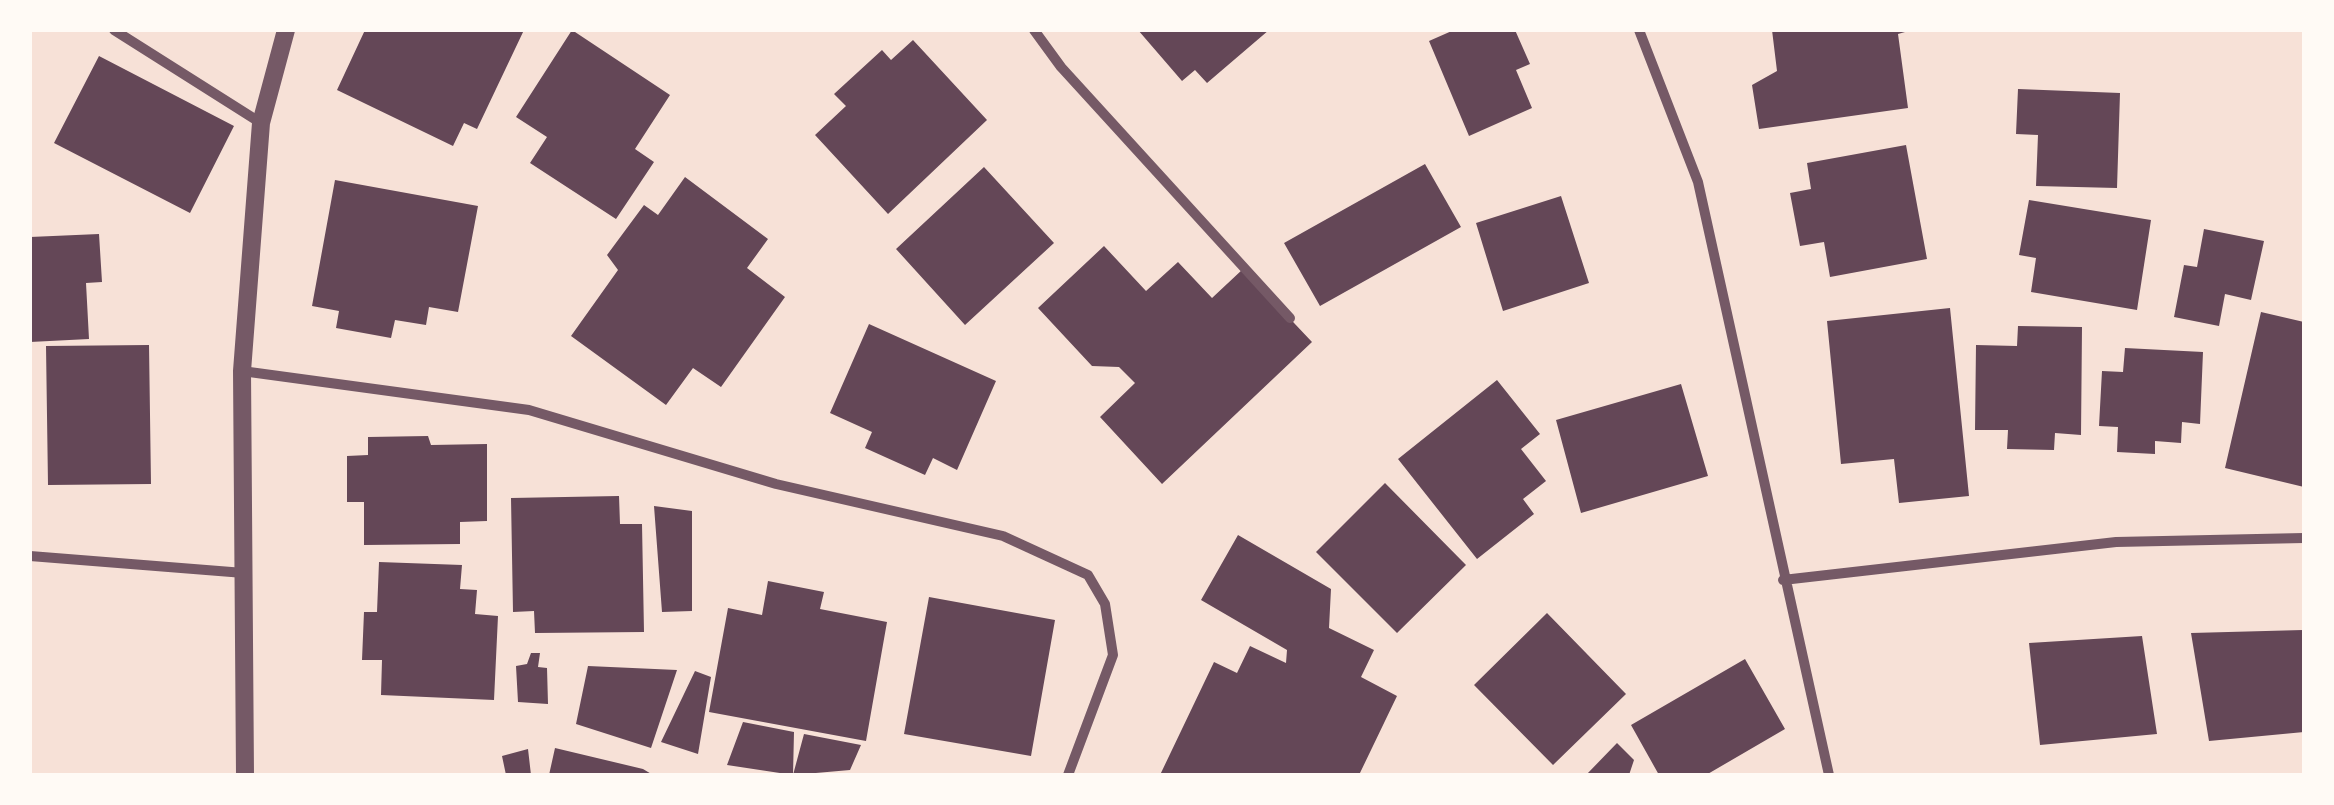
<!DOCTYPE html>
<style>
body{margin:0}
#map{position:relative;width:2334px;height:805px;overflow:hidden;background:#f7e1d7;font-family:"PT Sans Narrow",sans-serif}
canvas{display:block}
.frame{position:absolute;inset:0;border:32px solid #fffaf5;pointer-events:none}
</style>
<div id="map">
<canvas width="2334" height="805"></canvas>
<div class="frame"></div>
</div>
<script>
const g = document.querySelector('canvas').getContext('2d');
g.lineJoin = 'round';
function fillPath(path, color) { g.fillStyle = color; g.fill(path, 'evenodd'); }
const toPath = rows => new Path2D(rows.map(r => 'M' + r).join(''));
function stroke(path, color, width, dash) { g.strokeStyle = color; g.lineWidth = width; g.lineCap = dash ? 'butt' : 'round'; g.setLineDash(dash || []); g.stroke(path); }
const building = toPath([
 [365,30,524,30,477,129,464,123,453,146,337,90],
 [572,30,670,95,635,149,654,162,616,219,530,163,547,137,516,117],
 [1138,30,1269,30,1207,83,1195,70,1182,81],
 [1454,30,1515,30,1530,64,1516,70,1532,108,1469,136,1429,41],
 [1772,30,1912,30,1898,34,1908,108,1759,129,1752,85,1777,71],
 [913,40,987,120,888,214,815,135,846,106,834,94,882,50,891,60],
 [99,56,234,126,190,213,54,143],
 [2018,89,2120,93,2117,188,2036,186,2038,135,2016,134],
 [1906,145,1927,259,1830,277,1824,242,1800,246,1790,193,1811,189,1807,163],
 [1425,164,1461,227,1320,306,1284,243],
 [984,167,1054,243,965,325,896,249],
 [685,177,768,239,747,268,785,297,721,387,693,368,666,405,571,336,618,270,607,255,644,205,658,215],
 [335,180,478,206,458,312,429,307,426,325,395,320,391,338,336,328,339,311,312,306],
 [1561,196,1589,283,1503,311,1476,223],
 [2029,200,2151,220,2137,310,2031,292,2036,258,2019,255],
 [2204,229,2264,241,2251,300,2225,294,2219,326,2174,317,2184,265,2197,267],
 [99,234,102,282,86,283,89,339,30,342,30,237],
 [1104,246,1146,291,1178,262,1212,298,1243,269,1312,342,1162,484,1100,417,1135,383,1119,367,1092,366,1038,308],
 [1950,308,1969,496,1899,503,1894,459,1841,464,1827,321],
 [2261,312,2304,322,2304,487,2225,468],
 [869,324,996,381,957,470,933,458,925,475,865,448,872,432,830,413],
 [2018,326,2082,327,2081,435,2055,433,2054,450,2007,449,2008,430,1975,430,1976,345,2017,346],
 [149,345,151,484,48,485,46,346],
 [2125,348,2203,352,2200,424,2182,422,2181,443,2155,441,2155,454,2117,452,2118,427,2099,426,2102,371,2123,372],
 [1497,380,1540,434,1521,449,1546,481,1523,499,1534,514,1477,559,1398,459],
 [1681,384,1708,476,1581,513,1556,420],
 [428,436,431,445,487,444,487,521,460,522,460,544,364,545,364,502,347,502,347,456,368,455,368,437],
 [1385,483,1466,565,1397,633,1316,552],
 [619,496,620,524,642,524,644,632,535,633,534,611,513,612,511,498],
 [654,506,692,511,692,611,662,612],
 [1238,535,1331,589,1329,628,1374,650,1361,677,1397,696,1359,775,1160,775,1214,662,1237,673,1250,646,1286,663,1287,650,1201,600],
 [379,562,462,565,460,589,477,590,475,614,498,616,494,700,381,695,382,660,362,660,364,612,377,612],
 [768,581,824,592,820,609,887,622,866,741,709,712,728,608,762,615],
 [929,597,1055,620,1031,756,904,734],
 [1547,613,1626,694,1553,765,1474,685],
 [2303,630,2304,732,2209,741,2191,633],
 [2142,636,2157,734,2040,745,2029,643],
 [531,653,540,653,538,667,547,668,548,704,518,702,516,666,527,664],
 [1745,659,1785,729,1706,775,1659,775,1631,725],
 [588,666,677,670,651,748,576,724],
 [695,671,711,677,698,754,661,742],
 [743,722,794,732,793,775,727,765],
 [804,734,861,745,850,770,793,775],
 [1617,743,1634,760,1629,775,1586,775],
 [555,748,643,769,653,775,549,775],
 [528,749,531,775,506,775,502,756]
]);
const minor = toPath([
 [114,30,261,123],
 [1034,30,1061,67,1290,318],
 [1639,30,1698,182,1829,775],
 [242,371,529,410,776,484,1003,536,1088,575,1105,604,1113,655,1068,775],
 [30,556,244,573],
 [1783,580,2116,542,2304,538]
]);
const tertiary = toPath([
 [245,775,242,371,261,123,286,30]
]);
fillPath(building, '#644757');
stroke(minor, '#755966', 10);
stroke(tertiary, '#755966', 18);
</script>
